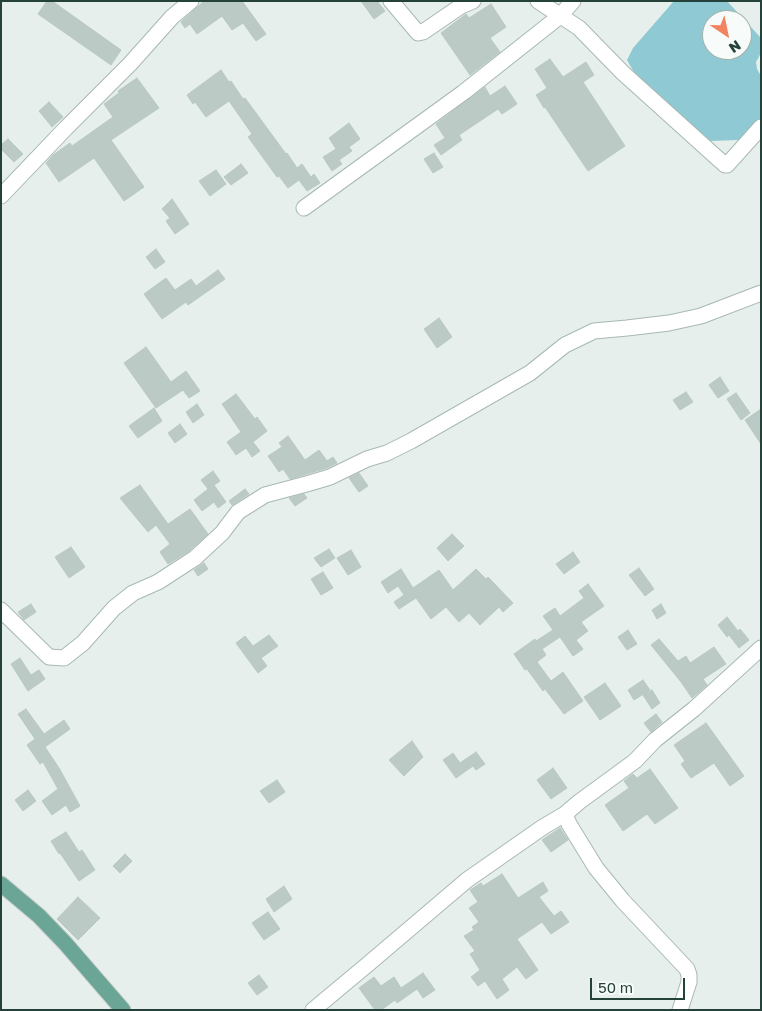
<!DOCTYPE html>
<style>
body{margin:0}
#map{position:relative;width:762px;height:1011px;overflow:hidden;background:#e6efeb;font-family:"Golos Text",sans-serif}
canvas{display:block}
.frame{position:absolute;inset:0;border:2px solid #24423a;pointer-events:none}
.north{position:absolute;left:702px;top:10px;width:50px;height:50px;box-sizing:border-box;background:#f7fbf9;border:1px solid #a3b1ad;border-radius:50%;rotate:146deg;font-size:14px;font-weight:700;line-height:20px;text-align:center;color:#24423a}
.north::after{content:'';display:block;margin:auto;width:18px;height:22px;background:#f4845f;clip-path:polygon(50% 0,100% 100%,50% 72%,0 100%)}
.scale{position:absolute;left:590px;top:978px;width:95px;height:22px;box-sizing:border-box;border:2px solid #24423a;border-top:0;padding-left:6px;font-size:15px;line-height:18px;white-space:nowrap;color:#24423a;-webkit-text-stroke:4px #f7fbf9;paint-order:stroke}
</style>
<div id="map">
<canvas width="762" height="1011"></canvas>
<div class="frame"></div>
<div class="north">N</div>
<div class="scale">50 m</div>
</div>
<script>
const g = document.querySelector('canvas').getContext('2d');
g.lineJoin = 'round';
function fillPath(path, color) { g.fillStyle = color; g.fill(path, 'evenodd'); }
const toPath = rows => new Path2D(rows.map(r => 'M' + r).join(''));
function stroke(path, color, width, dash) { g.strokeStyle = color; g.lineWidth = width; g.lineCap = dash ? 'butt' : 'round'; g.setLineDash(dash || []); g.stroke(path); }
const water = toPath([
 [674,1,727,1,761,38,761,53,756,62,757,69,761,76,761,121,743,138,738,140,710,141,636,76,627,60,633,48],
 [712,20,742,20,742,50,712,50]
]);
const building = toPath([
 [47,1,52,1,121,50,111,65,38,14,47,1],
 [204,1,242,1,266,34,256,41,243,23,232,30,222,16,197,34,190,24,185,28,181,22,204,1],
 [361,1,377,1,385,11,374,19,361,1],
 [491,4,506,27,490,38,500,52,470,75,441,33,466,14,469,18,491,4],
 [550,59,563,77,586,62,594,75,583,82,625,146,588,171,545,107,544,108,536,95,547,88,535,69,550,59],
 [221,70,229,82,231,81,243,99,245,98,286,154,287,153,297,168,302,164,311,177,314,174,320,183,307,191,299,180,288,188,279,176,277,177,248,137,252,134,229,101,206,117,195,102,193,104,187,95,221,70],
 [137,78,159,108,111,140,144,187,124,201,94,158,59,182,46,163,53,155,70,143,72,146,113,117,104,104,119,93,118,91,137,78],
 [505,86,517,104,502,114,498,109,459,135,462,140,441,155,434,145,445,138,436,124,485,87,490,96,505,86],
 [49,102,63,117,52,127,39,111,49,102],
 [349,123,360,139,349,147,352,151,339,160,342,164,332,171,323,157,336,149,329,138,349,123],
 [8,139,23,154,14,162,1,149,1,145,8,139],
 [434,153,443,167,433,173,424,159,434,153],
 [241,164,248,173,231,185,224,177,241,164],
 [216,170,226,184,210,196,199,181,216,170],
 [172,199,189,224,175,234,166,221,170,218,162,209,172,199],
 [156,249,165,262,155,269,146,257,156,249],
 [218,270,225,279,188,305,186,302,162,319,144,294,166,278,175,290,191,279,196,286,218,270],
 [439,318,452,337,437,348,424,329,439,318],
 [146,347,171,382,186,371,200,391,189,398,183,390,156,408,124,363,146,347],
 [720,377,729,391,718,398,709,385,720,377],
 [686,392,693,402,680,410,673,400,686,392],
 [736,393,750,413,741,420,727,399,736,393],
 [236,394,255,419,257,417,267,431,253,442,260,451,252,457,246,448,236,455,227,442,241,432,222,404,236,394],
 [197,404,204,415,193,423,186,412,197,404],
 [154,408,162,421,138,438,129,426,154,408],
 [761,409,761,444,745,420,761,409],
 [180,424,187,434,175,443,168,433,180,424],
 [288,436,305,460,319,450,327,461,333,457,337,463,327,468,290,479,283,469,279,472,268,456,282,447,279,443,288,436],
 [213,471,220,481,214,485,226,502,218,508,214,502,202,511,194,500,208,489,201,480,213,471],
 [359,473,368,486,359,492,349,478,359,473],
 [140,485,168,524,190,509,208,534,189,551,168,564,160,552,170,544,156,525,148,532,120,498,140,485],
 [245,489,249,494,232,505,229,501,245,489],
 [304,494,307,498,295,506,289,498,304,494],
 [452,534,464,546,448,561,437,548,452,534],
 [71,547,85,567,69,578,55,557,71,547],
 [329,549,335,558,321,567,314,558,329,549],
 [351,550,361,567,348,575,337,558,351,550],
 [573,552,580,562,564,574,556,564,573,552],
 [204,563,208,569,198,576,194,570,204,563],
 [639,568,654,589,645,596,629,575,639,568],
 [401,569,413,588,439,570,453,590,476,569,486,579,488,577,513,603,503,612,499,607,480,625,469,613,459,622,446,607,431,619,416,598,399,609,394,602,404,595,398,586,388,593,381,582,401,569],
 [323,572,333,588,321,595,311,579,323,572],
 [588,584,604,606,581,622,588,631,576,640,583,649,573,656,560,637,542,649,546,655,537,662,551,681,563,672,583,701,564,714,545,689,543,691,527,669,525,670,514,654,535,639,536,641,553,630,543,616,555,608,560,616,584,598,579,591,588,584],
 [31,604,36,612,24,620,18,612,31,604],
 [661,604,666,613,657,619,652,610,661,604],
 [727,617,738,631,740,629,749,640,739,648,729,635,727,637,718,625,727,617],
 [628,630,637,644,627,650,618,637,628,630],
 [269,635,278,646,261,658,267,666,258,673,236,643,245,636,253,646,269,635],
 [659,639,678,661,686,656,690,663,714,647,726,664,703,679,707,685,692,698,681,682,651,645,659,639],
 [20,658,31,675,39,670,45,679,28,691,11,664,20,658],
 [643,680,650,690,634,700,628,690,643,680],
 [605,683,621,706,600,720,584,697,605,683],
 [652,690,660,703,652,709,643,695,652,690],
 [26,709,44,734,64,720,70,729,45,747,59,768,80,806,70,812,66,805,52,815,42,801,58,789,43,762,40,764,27,745,35,739,18,714,26,709],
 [656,714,662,722,651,732,644,723,656,714],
 [706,723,744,776,730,786,714,763,691,778,681,764,685,761,674,745,706,723],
 [412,741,423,757,404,776,389,760,412,741],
 [476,752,485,764,476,770,473,766,456,778,443,760,453,753,460,763,476,752],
 [553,768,567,788,551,799,537,780,553,768],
 [650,769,678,808,655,824,647,814,623,831,605,805,629,788,624,781,633,774,637,778,650,769],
 [277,780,285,792,269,803,260,791,277,780],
 [28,790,36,801,23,811,15,800,28,790],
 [560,828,568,840,551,852,542,840,560,828],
 [66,832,79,852,82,850,95,870,79,881,60,853,59,854,51,841,66,832],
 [125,854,132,861,120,873,113,866,125,854],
 [502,874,518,898,543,882,548,891,539,897,554,916,561,911,569,922,551,934,542,922,517,939,538,970,526,979,517,967,502,979,509,990,497,999,485,981,478,986,471,977,480,970,470,954,475,951,464,936,474,930,472,927,479,922,469,908,478,902,470,890,481,883,483,886,502,874],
 [284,886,292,899,274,912,266,899,284,886],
 [78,897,100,918,78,940,57,919,78,897],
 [268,912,280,929,264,940,252,923,268,912],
 [423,973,435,990,423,998,417,989,397,1003,395,1000,381,1010,375,1010,359,988,374,977,381,986,394,977,401,988,423,973],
 [259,975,268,987,257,995,248,983,259,975]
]);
const minor = toPath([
 [391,1,418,33,423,32,461,6,473,1],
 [538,1,579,28,623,73,725,165,727,165,761,127],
 [1,196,66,128,130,64,172,17,191,1],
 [304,208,464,92,560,16,573,1],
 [1,610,49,657,64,658,83,643,114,608,133,593,158,582,195,558,222,533,238,512,265,495,310,483,330,477,367,459,387,453,411,441,530,373,565,345,594,331,627,328,669,323,701,316,761,293],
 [565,814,569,824,596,868,623,901,687,969,689,975,689,982,680,1010],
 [313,1010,367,965,467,880,543,827,565,814,579,802,635,761,655,740,694,709,761,648]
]);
const major = toPath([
 [1,884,39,916,65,943,123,1010]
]);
fillPath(water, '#8ec9d4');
fillPath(building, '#bbcac4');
stroke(building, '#b8c9c2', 1);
stroke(minor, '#a8b8b2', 17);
stroke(major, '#c2cac8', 17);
stroke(minor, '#fff', 15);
stroke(major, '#6aa596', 15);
</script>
